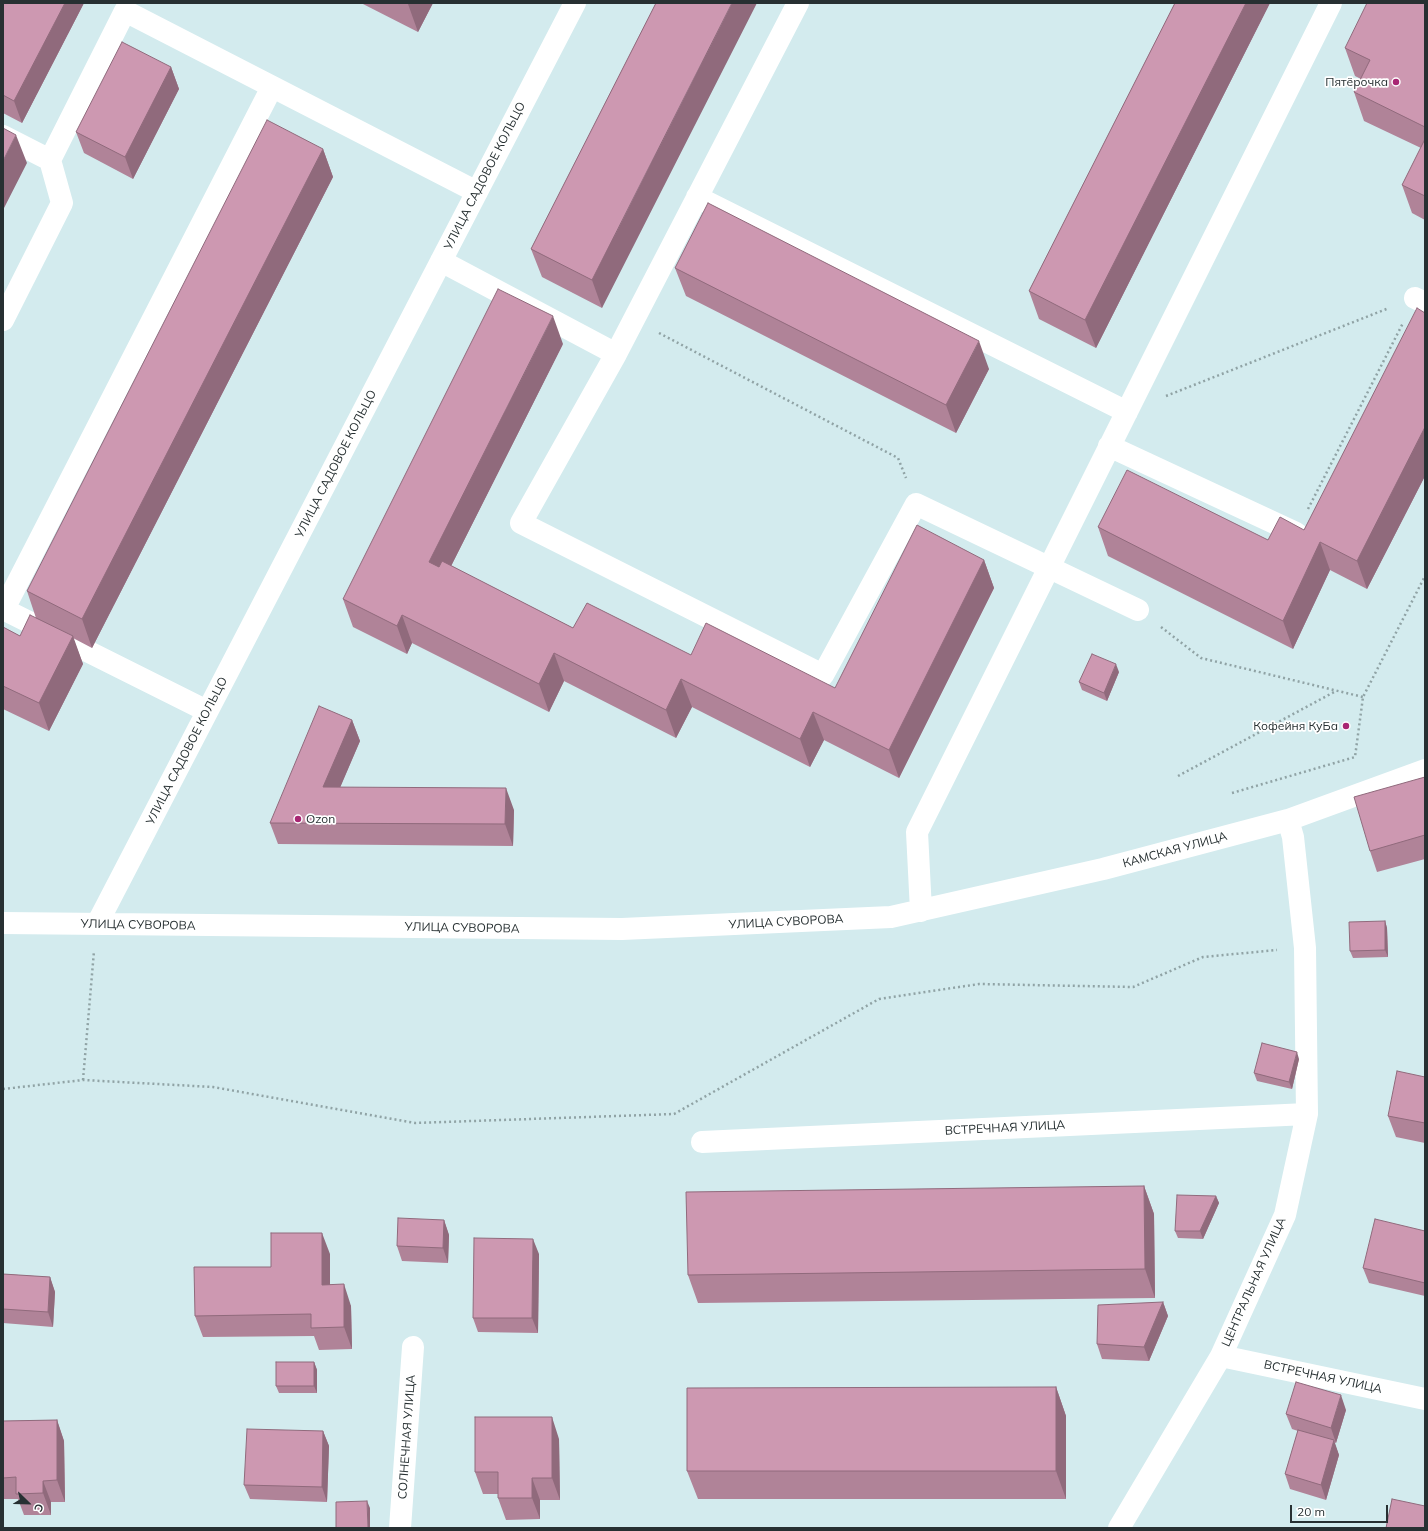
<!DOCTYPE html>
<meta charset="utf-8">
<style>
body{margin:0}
#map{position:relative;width:1428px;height:1531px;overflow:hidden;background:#d3ebee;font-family:Mulish,sans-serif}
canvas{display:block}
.frame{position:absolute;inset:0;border:4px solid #273032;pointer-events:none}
.north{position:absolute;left:8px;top:1483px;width:40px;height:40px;-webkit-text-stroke:3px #fff;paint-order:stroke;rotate:113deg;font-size:11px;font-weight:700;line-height:16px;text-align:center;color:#273032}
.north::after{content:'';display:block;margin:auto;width:14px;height:18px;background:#273032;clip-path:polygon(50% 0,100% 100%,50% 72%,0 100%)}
.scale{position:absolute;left:1290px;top:1505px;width:98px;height:18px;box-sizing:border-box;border:2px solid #273032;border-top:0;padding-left:5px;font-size:12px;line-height:14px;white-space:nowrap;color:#273032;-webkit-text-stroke:3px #fff;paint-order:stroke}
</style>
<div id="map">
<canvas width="1428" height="1531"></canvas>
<div class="frame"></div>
<div class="north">С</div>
<div class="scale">20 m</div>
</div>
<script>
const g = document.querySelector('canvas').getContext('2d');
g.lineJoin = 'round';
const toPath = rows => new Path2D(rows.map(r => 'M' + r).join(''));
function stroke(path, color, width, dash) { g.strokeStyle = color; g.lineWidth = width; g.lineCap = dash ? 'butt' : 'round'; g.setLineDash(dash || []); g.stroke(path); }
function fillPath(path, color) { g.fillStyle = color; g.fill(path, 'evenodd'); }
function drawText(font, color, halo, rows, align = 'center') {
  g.font = font + ' Mulish,sans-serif'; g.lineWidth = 3.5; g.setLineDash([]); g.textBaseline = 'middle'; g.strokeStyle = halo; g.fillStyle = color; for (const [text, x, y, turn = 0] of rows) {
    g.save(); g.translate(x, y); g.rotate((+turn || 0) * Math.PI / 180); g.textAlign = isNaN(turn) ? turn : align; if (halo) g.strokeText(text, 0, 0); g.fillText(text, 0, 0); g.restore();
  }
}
const path = toPath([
 [659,333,898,458,906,478],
 [1166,396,1389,308],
 [1308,509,1403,323],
 [1161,627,1201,658,1363,697],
 [1178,776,1336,691],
 [1232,793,1355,757,1363,697,1425,576],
 [83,1080,94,951],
 [3,1089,83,1080,213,1087,415,1123,674,1114,879,999,979,984,1133,987,1203,957,1277,950]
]);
const minor = toPath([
 [798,3,616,354,521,523,823,675,916,504,1138,610],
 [3,136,50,160],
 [697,197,1127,412],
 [441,261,616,354],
 [1415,298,1425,303],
 [3,320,62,203,50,160,125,11,477,192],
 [1109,446,1296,533],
 [3,609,207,711],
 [4,609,272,87],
 [921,911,917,832,1331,3],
 [3,923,622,929,891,917,1103,869,1288,820,1425,770],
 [97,924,575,3],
 [702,1142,1307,1114],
 [1221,1356,1425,1399],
 [400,1528,413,1347],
 [1119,1528,1221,1356,1285,1215,1307,1114,1305,948,1293,837,1288,820]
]);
const wall = toPath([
 [3,3,84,3,22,123,3,113],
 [361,3,433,3,418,32],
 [656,3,602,308,542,277,531,249],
 [1175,3,1270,3,1096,348,1039,319,1029,291],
 [1425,3,1425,220,1412,213,1402,185,1421,148,1364,121,1354,92,1361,79,1355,76,1345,48],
 [171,67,179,89,133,179,84,153,76,132],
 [323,149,333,177,92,648,73,638,83,664,49,731,3,709,3,627,20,636,36,618,27,591],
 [675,268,989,369,956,433,686,296],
 [1425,313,1425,476,1367,589,1330,570,1293,649,1108,556,1098,527,1268,540,1304,530],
 [563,344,451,566,573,628,835,688,984,560,994,588,899,778,824,740,810,767,692,707,676,738,564,681,549,712,412,643,407,654,353,627,343,599],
 [1119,672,1107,701,1082,690,1079,682],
 [352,720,360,741,340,787,514,810,513,846,278,844,270,823],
 [1425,777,1425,859,1377,872,1370,851],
 [1385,921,1387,928,1388,957,1353,958,1350,951],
 [1299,1059,1292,1089,1257,1081,1254,1073],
 [1425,1077,1425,1143,1396,1137,1388,1116],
 [1144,1186,1154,1214,1155,1298,698,1303,688,1275],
 [1216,1196,1219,1203,1203,1239,1178,1238,1175,1231],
 [444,1220,449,1235,448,1263,402,1261,397,1246],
 [1425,1231,1425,1296,1369,1283,1363,1268],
 [330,1254,330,1284,351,1306,352,1349,319,1350,314,1336,203,1337,195,1316,271,1267],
 [539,1254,538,1333,478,1332,473,1318],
 [3,1274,50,1277,55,1292,53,1327,3,1323],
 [1163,1302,1168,1316,1149,1361,1102,1359,1097,1344],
 [314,1362,317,1370,317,1393,279,1393,276,1386],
 [1056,1387,1066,1416,1066,1499,698,1499,687,1471],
 [1346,1410,1336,1443,1334,1442,1339,1455,1326,1500,1290,1489,1285,1474,1298,1431,1292,1429,1286,1414],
 [57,1420,64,1441,65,1502,51,1502,51,1515,24,1515,18,1499,3,1499,3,1421],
 [323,1431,329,1446,327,1502,250,1499,244,1485],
 [559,1439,560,1500,540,1500,540,1519,506,1520,498,1498,498,1494,483,1494,475,1472]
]);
const shadedWall = toPath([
 [65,3,84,3,22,123,14,101],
 [408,3,433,3,418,32,408,4],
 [732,3,757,3,602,308,592,280],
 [1246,3,1270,3,1096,348,1085,320],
 [171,67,179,89,133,179,125,157],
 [16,135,27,163,3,210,3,161],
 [323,149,333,177,92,648,82,619],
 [553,316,563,344,439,590,429,562],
 [979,341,989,369,956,433,946,405],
 [1425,427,1425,476,1367,589,1357,561],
 [1320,542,1330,570,1293,649,1283,621],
 [984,560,994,588,899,778,889,750],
 [402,615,412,643,407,654,397,626],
 [73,636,83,664,49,731,39,703],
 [554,653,564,681,549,712,539,684],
 [1116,664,1119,672,1107,701,1104,693],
 [681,679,692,707,676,738,666,710],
 [813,712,824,740,810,767,800,739],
 [352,720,360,741,331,809,323,787],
 [506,788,514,810,513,846,505,824],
 [1385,921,1387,928,1388,957,1385,950],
 [1297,1052,1299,1059,1292,1089,1289,1082],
 [1144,1186,1154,1214,1155,1298,1145,1269],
 [1216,1196,1219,1203,1203,1239,1200,1231],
 [444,1220,449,1235,448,1263,443,1248],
 [322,1233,330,1254,330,1306,322,1285],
 [533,1239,539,1254,538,1333,532,1318],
 [50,1277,55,1292,53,1327,48,1312],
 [344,1284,351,1306,352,1349,344,1327],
 [1163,1302,1168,1316,1149,1361,1144,1347],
 [314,1362,317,1370,317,1393,314,1386],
 [1056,1387,1066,1416,1066,1499,1056,1471],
 [1341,1395,1346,1410,1336,1443,1331,1428],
 [552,1417,559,1439,560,1500,552,1478],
 [57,1420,64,1441,65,1502,57,1480],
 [323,1431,329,1446,327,1502,322,1487],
 [1334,1440,1339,1455,1326,1500,1321,1485],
 [532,1478,540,1500,540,1519,532,1498],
 [43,1481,51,1502,51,1515,43,1493],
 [367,1501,370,1508,370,1528,368,1528]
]);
const building = toPath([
 [3,3,65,3,14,101,3,95,3,3],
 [656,3,732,3,592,280,531,249,656,3],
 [1175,3,1246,3,1085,320,1029,291,1175,3],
 [1367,3,1425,3,1425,127,1354,92,1370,60,1345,48,1367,3],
 [122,42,171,67,125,157,76,132,122,42],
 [267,120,323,149,82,619,27,591,267,120],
 [3,128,16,135,3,161,3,128],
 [1425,139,1425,196,1402,185,1425,139],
 [708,203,979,341,946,405,675,268,708,203],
 [498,289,553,316,429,562,439,567,442,561,573,628,587,603,691,655,706,623,835,688,917,525,984,560,889,750,813,712,800,739,681,679,666,710,554,653,539,684,402,615,397,626,343,599,498,289],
 [1417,308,1425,313,1425,427,1357,561,1320,542,1283,621,1098,527,1127,470,1268,540,1280,517,1304,530,1417,308],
 [30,615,73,636,39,703,3,686,3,627,20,636,30,615],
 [1092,654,1116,664,1104,693,1079,682,1092,654],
 [319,706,352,720,323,787,506,788,505,824,270,823,319,706],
 [1425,777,1425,835,1370,851,1354,797,1425,777],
 [1385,921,1385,950,1350,951,1349,922,1385,921],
 [1262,1043,1297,1052,1289,1082,1254,1073,1262,1043],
 [1397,1071,1425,1077,1425,1123,1388,1116,1397,1071],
 [1144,1186,1145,1269,688,1275,686,1192,1144,1186],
 [1177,1195,1216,1196,1200,1231,1175,1231,1177,1195],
 [398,1218,444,1220,443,1248,397,1246,398,1218],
 [1375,1219,1425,1231,1425,1283,1363,1268,1375,1219],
 [271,1233,322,1233,322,1285,344,1284,344,1327,311,1328,311,1314,195,1316,194,1267,271,1267,271,1233],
 [474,1238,533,1239,532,1318,473,1318,474,1238],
 [3,1274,50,1277,48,1312,3,1309,3,1274],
 [1163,1302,1144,1347,1097,1344,1098,1305,1163,1302],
 [276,1362,314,1362,314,1386,276,1386,276,1362],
 [1296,1382,1341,1395,1331,1428,1286,1414,1296,1382],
 [1056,1387,1056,1471,687,1471,687,1388,1056,1387],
 [475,1417,552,1417,552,1478,532,1478,532,1498,498,1498,498,1472,475,1472,475,1417],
 [57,1420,57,1480,43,1481,43,1493,16,1494,16,1477,3,1478,3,1421,57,1420],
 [247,1429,323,1431,322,1487,244,1485,247,1429],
 [1298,1430,1334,1440,1321,1485,1285,1474,1298,1430],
 [1392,1499,1425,1506,1425,1528,1386,1528,1392,1499],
 [367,1501,368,1528,336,1528,336,1502,367,1501]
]);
const markers = [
 [1396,82,4,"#a82673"],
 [1346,726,4,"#a82673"],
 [298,819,4,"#a82673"]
];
const poiNames = [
 ["Пятёрочка",1388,82],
 ["Кофейня КуБа",1338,726],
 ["Ozon",306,819,"left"]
];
const streetNames = [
 ["УЛИЦА САДОВОЕ КОЛЬЦО",485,176,-63],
 ["УЛИЦА САДОВОЕ КОЛЬЦО",336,464,-63],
 ["УЛИЦА САДОВОЕ КОЛЬЦО",187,751,-63],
 ["КАМСКАЯ УЛИЦА",1175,850,-15],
 ["УЛИЦА СУВОРОВА",786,922,-3],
 ["УЛИЦА СУВОРОВА",138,925,1],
 ["УЛИЦА СУВОРОВА",462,928,1],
 ["ВСТРЕЧНАЯ УЛИЦА",1005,1128,-3],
 ["ЦЕНТРАЛЬНАЯ УЛИЦА",1254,1282,-66],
 ["ВСТРЕЧНАЯ УЛИЦА",1323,1377,12],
 ["СОЛНЕЧНАЯ УЛИЦА",407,1437,-86]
];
stroke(path, '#90a3a5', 2.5, [2, 3]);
stroke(minor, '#fff', 22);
fillPath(wall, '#b08398');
fillPath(shadedWall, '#906a7c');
fillPath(building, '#cd98b1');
stroke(building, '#906a7c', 1);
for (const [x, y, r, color] of markers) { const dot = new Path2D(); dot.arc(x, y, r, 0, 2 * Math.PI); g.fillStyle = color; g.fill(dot); stroke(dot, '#fff', 1.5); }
drawText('12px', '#273032', '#fff', poiNames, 'right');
drawText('12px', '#273032', '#fff', streetNames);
</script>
